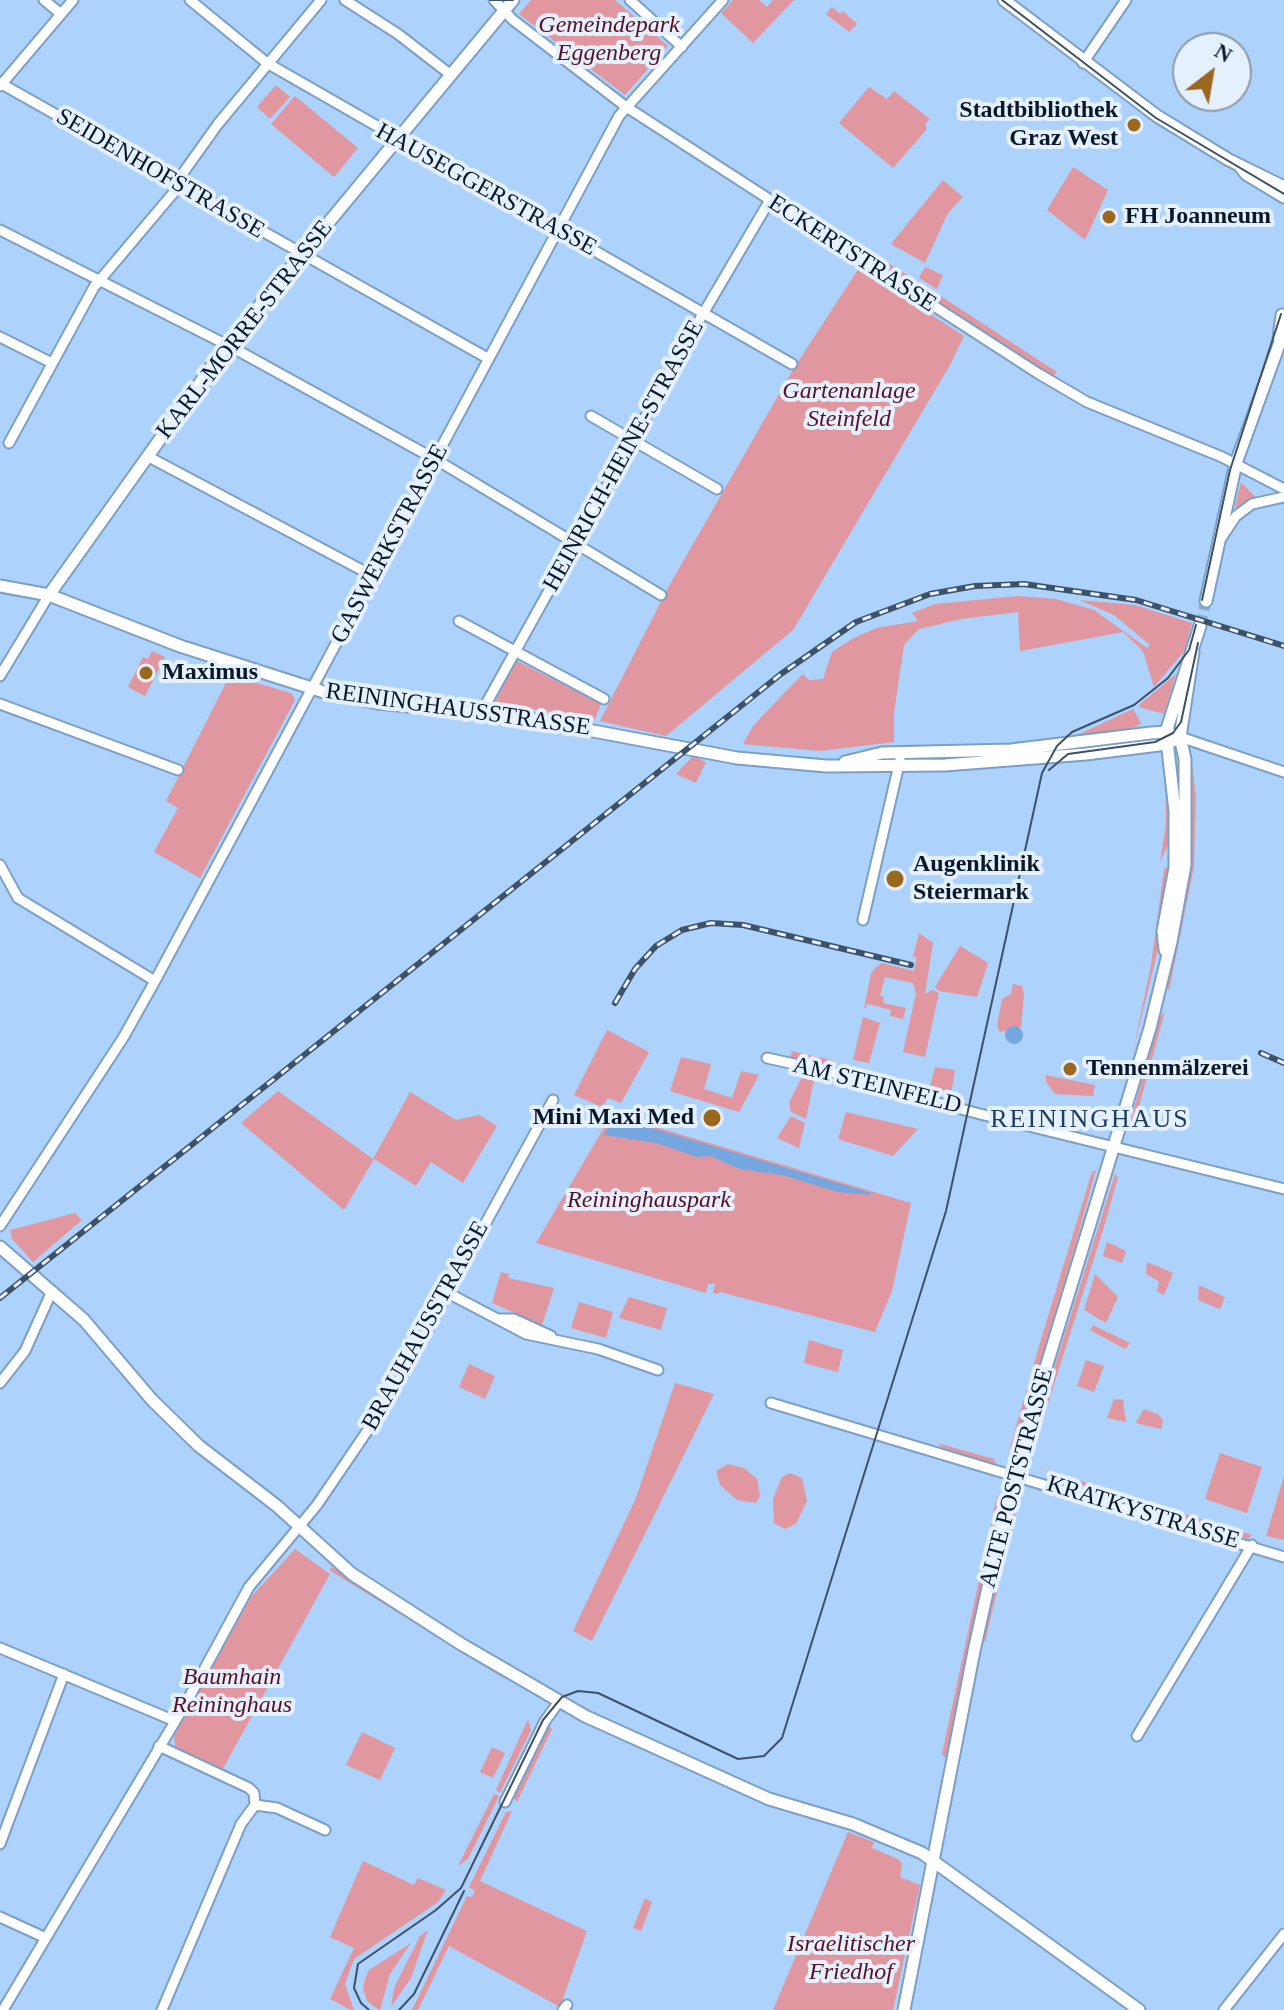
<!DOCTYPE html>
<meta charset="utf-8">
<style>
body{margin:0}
#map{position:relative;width:1284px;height:2010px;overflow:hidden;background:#add2fb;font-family:Georgia,serif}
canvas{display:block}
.north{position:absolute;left:1172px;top:32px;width:80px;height:80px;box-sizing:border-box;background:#e5f0fd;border:2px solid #8e9aa7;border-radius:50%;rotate:31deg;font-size:22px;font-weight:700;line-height:32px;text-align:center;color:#0b1827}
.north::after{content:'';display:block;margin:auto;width:28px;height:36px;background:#9a671c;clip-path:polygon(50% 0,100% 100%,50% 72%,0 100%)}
</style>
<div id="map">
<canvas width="1284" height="2010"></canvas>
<div class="north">N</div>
</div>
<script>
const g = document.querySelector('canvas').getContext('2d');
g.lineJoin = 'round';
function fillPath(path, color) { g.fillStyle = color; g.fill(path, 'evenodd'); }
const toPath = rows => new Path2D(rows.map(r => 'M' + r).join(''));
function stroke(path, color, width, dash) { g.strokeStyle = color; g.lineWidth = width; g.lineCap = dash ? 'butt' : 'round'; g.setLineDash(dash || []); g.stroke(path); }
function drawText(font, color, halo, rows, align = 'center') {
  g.font = font + ' Georgia,serif'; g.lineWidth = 8; g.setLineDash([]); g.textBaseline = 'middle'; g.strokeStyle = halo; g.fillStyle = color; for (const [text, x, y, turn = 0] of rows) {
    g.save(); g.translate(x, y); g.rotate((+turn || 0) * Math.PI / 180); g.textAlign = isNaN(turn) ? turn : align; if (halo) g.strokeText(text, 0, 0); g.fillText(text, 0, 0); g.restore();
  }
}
const green = toPath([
 [531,0,615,0,668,46,625,95,519,14],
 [733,0,759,0,767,7,773,0,794,0,753,43,721,13],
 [832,7,840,14,843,11,857,24,849,32,826,14],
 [276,85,290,97,270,119,257,107],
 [869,87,887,99,894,91,930,119,925,124,927,129,893,168,839,123],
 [295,96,358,148,334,177,271,124],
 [1073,167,1108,190,1085,240,1047,210],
 [943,180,963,197,948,213,925,263,891,244],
 [853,241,936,293,1057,372,1052,378,856,252,849,245],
 [925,267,943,275,937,289,919,278],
 [859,268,964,336,950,365,793,630,666,736,600,721,669,586,794,368],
 [1241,482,1257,499,1239,509,1235,506],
 [1018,596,1056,599,1094,610,1147,648,1150,645,1114,615,1079,600,1135,605,1192,623,1185,650,1154,687,1143,651,1123,632,1020,651,1018,612,961,619,919,629,904,645,894,713,894,742,820,751,743,744,753,726,786,691,803,674,809,680,823,679,832,652,852,639,876,628,918,621,912,613,935,604],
 [152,651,165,657,145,696,128,687,143,657,148,659],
 [517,661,601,704,595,719,494,703],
 [1176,674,1164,714,1139,707,1139,705],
 [230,675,291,693,295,700,200,878,154,852,178,808,166,801],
 [1133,709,1141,723,1134,728,1073,737],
 [693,756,706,762,696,783,676,774],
 [1165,764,1170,841,1160,862,1166,824],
 [1192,765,1196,796,1194,867,1169,991,1166,980,1190,860],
 [1169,866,1157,953,1133,1052,1151,965,1164,869],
 [919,933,933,943,925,994,932,990,939,993,925,1057,903,1052,916,994,913,983,885,977,880,996,884,997,883,1003,906,1008,903,1019,890,1016,891,1010,868,1004,864,1009,871,973,876,967,882,963,914,971,917,957,913,957],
 [960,946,988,963,977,997,939,991,935,987],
 [1013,984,1022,986,1024,994,1021,1027,1000,1032,997,1026,1002,999,1011,994],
 [1165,1011,1135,1121,1130,1123,1160,1017],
 [863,1017,880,1023,869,1063,853,1060],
 [607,1030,649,1052,621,1103,608,1098,602,1107,574,1095],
 [792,1051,835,1061,834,1067,790,1059],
 [681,1057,711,1064,704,1089,732,1098,741,1071,759,1075,739,1112,670,1091],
 [935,1067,955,1070,951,1095,929,1091],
 [1046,1075,1095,1085,1093,1096,1055,1094,1046,1082],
 [802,1077,814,1080,806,1119,791,1112,789,1103],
 [278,1091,373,1159,410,1092,456,1120,479,1115,497,1126,463,1183,431,1162,416,1186,374,1159,344,1210,241,1123],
 [846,1112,918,1129,893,1156,838,1139],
 [612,1114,911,1203,892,1291,875,1332,720,1292,717,1294,713,1293,715,1284,708,1284,706,1293,536,1243],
 [791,1116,805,1123,799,1148,777,1138],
 [1096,1170,1077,1239,1014,1452,1010,1448,1042,1336,1092,1172],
 [1115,1174,1118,1177,1104,1227,1032,1454,1027,1455],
 [75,1213,82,1220,33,1262,12,1239,10,1230],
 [1107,1242,1126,1251,1122,1263,1103,1256],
 [1147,1262,1173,1273,1164,1295,1157,1291,1159,1281,1146,1274],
 [501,1272,509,1274,508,1278,554,1288,542,1325,492,1303],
 [1095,1274,1118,1297,1106,1323,1084,1310],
 [1199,1285,1225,1297,1220,1309,1198,1300],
 [629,1297,667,1308,661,1330,619,1318],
 [579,1302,613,1312,606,1338,571,1328],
 [1093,1325,1130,1343,1125,1349,1090,1330],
 [809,1340,843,1350,838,1372,804,1363],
 [1086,1360,1104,1366,1094,1392,1077,1386],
 [469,1364,495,1376,485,1399,459,1387],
 [675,1383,714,1394,592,1641,573,1631,636,1498],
 [1114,1399,1123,1400,1126,1422,1107,1418],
 [1144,1409,1159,1415,1163,1421,1161,1429,1136,1423],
 [937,1443,994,1459,996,1464,944,1449],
 [1220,1453,1262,1467,1247,1513,1205,1499],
 [728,1464,744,1468,757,1479,760,1496,756,1503,737,1500,720,1485,716,1471],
 [1040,1468,1159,1506,1162,1510,1108,1495],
 [790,1473,802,1478,807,1501,796,1524,785,1529,774,1523,773,1499,782,1477],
 [1284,1476,1284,1540,1266,1536],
 [1002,1493,963,1679,946,1758,942,1754,997,1496],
 [1015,1496,1019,1500,985,1642,981,1638],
 [1181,1513,1252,1535,1248,1539,1177,1516],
 [295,1549,330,1574,220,1774,175,1746,174,1736,251,1597],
 [332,1567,474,1656,508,1681,329,1570],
 [528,1719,531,1730,500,1793,496,1790],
 [548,1725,552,1729,517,1802,513,1796],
 [362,1732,395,1748,380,1780,346,1765],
 [492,1747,505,1753,493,1778,480,1772],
 [494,1794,499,1796,468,1859,458,1866],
 [512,1811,480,1881,587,1931,560,2007,449,1946,418,2010,412,2010,467,1896,472,1897,475,1891,469,1887,506,1812],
 [848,1832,874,1842,872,1848,898,1859,902,1864,900,1877,920,1885,893,2010,773,2010],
 [363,1861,414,1885,418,1878,446,1890,438,1902,354,1959,345,1984,354,2010,351,2010,330,1999,354,1948,330,1937],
 [645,1898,652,1902,641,1931,633,1928],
 [428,1930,411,1978,391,2007,394,1988,420,1936],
 [411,1943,390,1974,380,2010,376,2008,367,2001,363,1989,365,1979,369,1970]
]);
const water = toPath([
 '1005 1035a9 9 0 1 1 18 0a9 9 0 1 1-18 0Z',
 [614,1117,871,1193,871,1195,838,1192,782,1175,740,1169,710,1156,697,1157,656,1143,604,1135]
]);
const majorTunnel = toPath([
 [1200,626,1206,601]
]);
const minor = toPath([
 [44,0,61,14],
 [190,0,267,63,792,364],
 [345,0,398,34,451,75],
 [494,0,513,20,625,106,1039,374,1087,402,1222,457,1284,489],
 [630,0,682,47],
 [1083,63,1126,0],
 [0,83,489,359],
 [0,86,73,0],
 [0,230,235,349,440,462,661,595],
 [0,337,52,363],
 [591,416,717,489],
 [9,443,94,287,175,191,183,173,218,124,321,0],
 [147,456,373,576],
 [1222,537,1236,516,1252,504,1284,497],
 [459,621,604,699],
 [0,676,49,595],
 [0,704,178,770],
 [481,713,697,324,770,200],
 [1180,737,1284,772],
 [0,865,18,898,155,981],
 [863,920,900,760],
 [767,1058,862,1079,881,1088,980,1114,1284,1189],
 [0,1226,123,1038,155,981,619,116,723,0],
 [446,1292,526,1334,598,1349,658,1370],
 [498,1319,514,1319,551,1336],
 [0,1383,25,1351,52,1291],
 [771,1403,1284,1557],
 [0,1648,175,1721],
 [1137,1736,1252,1545],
 [159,1746,249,1788,254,1793,255,1805],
 [505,1802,545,1721,558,1703],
 [255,1805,277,1808,325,1830],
 [0,1844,64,1674],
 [0,1917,46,1938],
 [3,2010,186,1703,249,1587,317,1505,391,1396,553,1100],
 [162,2010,241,1824,255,1805],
 [563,2010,567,2005],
 [1224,2010,1284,1934]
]);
const major = toPath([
 [1004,0,1157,116,1229,160,1284,187],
 [1239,165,1246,174,1284,197],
 [1279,338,1282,315],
 [0,586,49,595,180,646,324,692,378,703,524,718,737,758,826,766,945,765,1086,754,1167,744,1180,737],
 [49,595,227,345,513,0],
 [1206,601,1236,463,1284,331],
 [845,762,882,753,1011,750,1151,733,1166,732,1180,737],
 [1165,950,1163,931,1175,868,1175,811,1166,732,1200,626],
 [0,1247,84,1320,152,1400,199,1446,277,1506,352,1574,461,1644,585,1716,769,1799,853,1824,922,1853,1139,2010],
 [904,2010,974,1651,1013,1475,1150,1028,1171,942,1185,865,1185,759,1180,737,1193,652]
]);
const tram = toPath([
 [490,0,513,0],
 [1002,0,1156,118,1284,194],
 [1202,600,1230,470,1281,314],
 [1049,770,1068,754,1155,742,1173,733,1181,722,1198,643],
 [369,2010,361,2003,354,1988,358,1964,436,1910,461,1888,543,1720,562,1697,578,1691,598,1693,738,1759,764,1756,782,1738,946,1211,1042,773,1057,746,1072,732,1134,705,1168,678,1189,650,1196,625],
 [399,2010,414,1994,464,1891]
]);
const rail = toPath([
 [615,1003,635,969,656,946,682,930,711,923,743,925,911,965],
 [1261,1053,1284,1063],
 [0,1298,781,674,856,622,930,594,975,586,1024,584,1136,600,1284,646]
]);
const markers = [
 [1134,125,8,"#9a671c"],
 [1109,217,8,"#9a671c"],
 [146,673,8,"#9a671c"],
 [895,879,10,"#9a671c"],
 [1070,1069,8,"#9a671c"],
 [712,1118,10,"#9a671c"]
];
const parkNames = [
 ["Gemeindepark",609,26],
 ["Eggenberg",609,54],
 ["Gartenanlage",849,392],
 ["Steinfeld",849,420],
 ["Reininghauspark",649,1201],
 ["Baumhain",232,1678],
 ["Reininghaus",232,1706],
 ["Israelitischer",851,1945],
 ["Friedhof",851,1973]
];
const poiNames = [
 ["Stadtbibliothek",1118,111,"right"],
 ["Graz West",1118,139,"right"],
 ["FH Joanneum",1125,217],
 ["Maximus",162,673],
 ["Augenklinik",913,865],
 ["Steiermark",913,893],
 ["Tennenmälzerei",1086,1069],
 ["Mini Maxi Med",694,1118,"right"]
];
const streetNames = [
 ["SEIDENHOFSTRASSE",160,174,30],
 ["HAUSEGGERSTRASSE",486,190,29],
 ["ECKERTSTRASSE",852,254,33],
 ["KARL-MORRE-STRASSE",245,330,-52],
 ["HEINRICH-HEINE-STRASSE",624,456,-61],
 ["GASWERKSTRASSE",390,544,-62],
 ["REININGHAUSSTRASSE",458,710,8],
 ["AM STEINFELD",877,1086,14],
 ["BRAUHAUSSTRASSE",426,1326,-61],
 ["ALTE POSTSTRASSE",1017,1478,-75],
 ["KRATKYSTRASSE",1143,1513,17]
];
const neighbourhoodNames = [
 ["REININGHAUS",1090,1120]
];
fillPath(green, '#e0979f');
fillPath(water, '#74a7e0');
stroke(majorTunnel, '#8dadd1', 11, [11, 5.5]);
stroke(minor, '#7c9fc6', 13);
stroke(major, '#7c9fc6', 15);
stroke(minor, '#fff', 9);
stroke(major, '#fff', 11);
stroke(tram, '#3d5168', 2);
stroke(rail, '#3d5168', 6);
stroke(rail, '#e5f0fd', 3, [9]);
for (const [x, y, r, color] of markers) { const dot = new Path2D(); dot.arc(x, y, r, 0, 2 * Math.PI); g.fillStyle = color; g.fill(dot); stroke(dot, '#e5f0fd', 3); }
drawText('italic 24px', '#581022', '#e5f0fd', parkNames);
drawText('bold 24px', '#0b1827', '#e5f0fd', poiNames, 'left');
drawText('24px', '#0b1827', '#e5f0fd', streetNames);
g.letterSpacing = '2px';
drawText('26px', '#1f3f61', '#e5f0fd', neighbourhoodNames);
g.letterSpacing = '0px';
</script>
